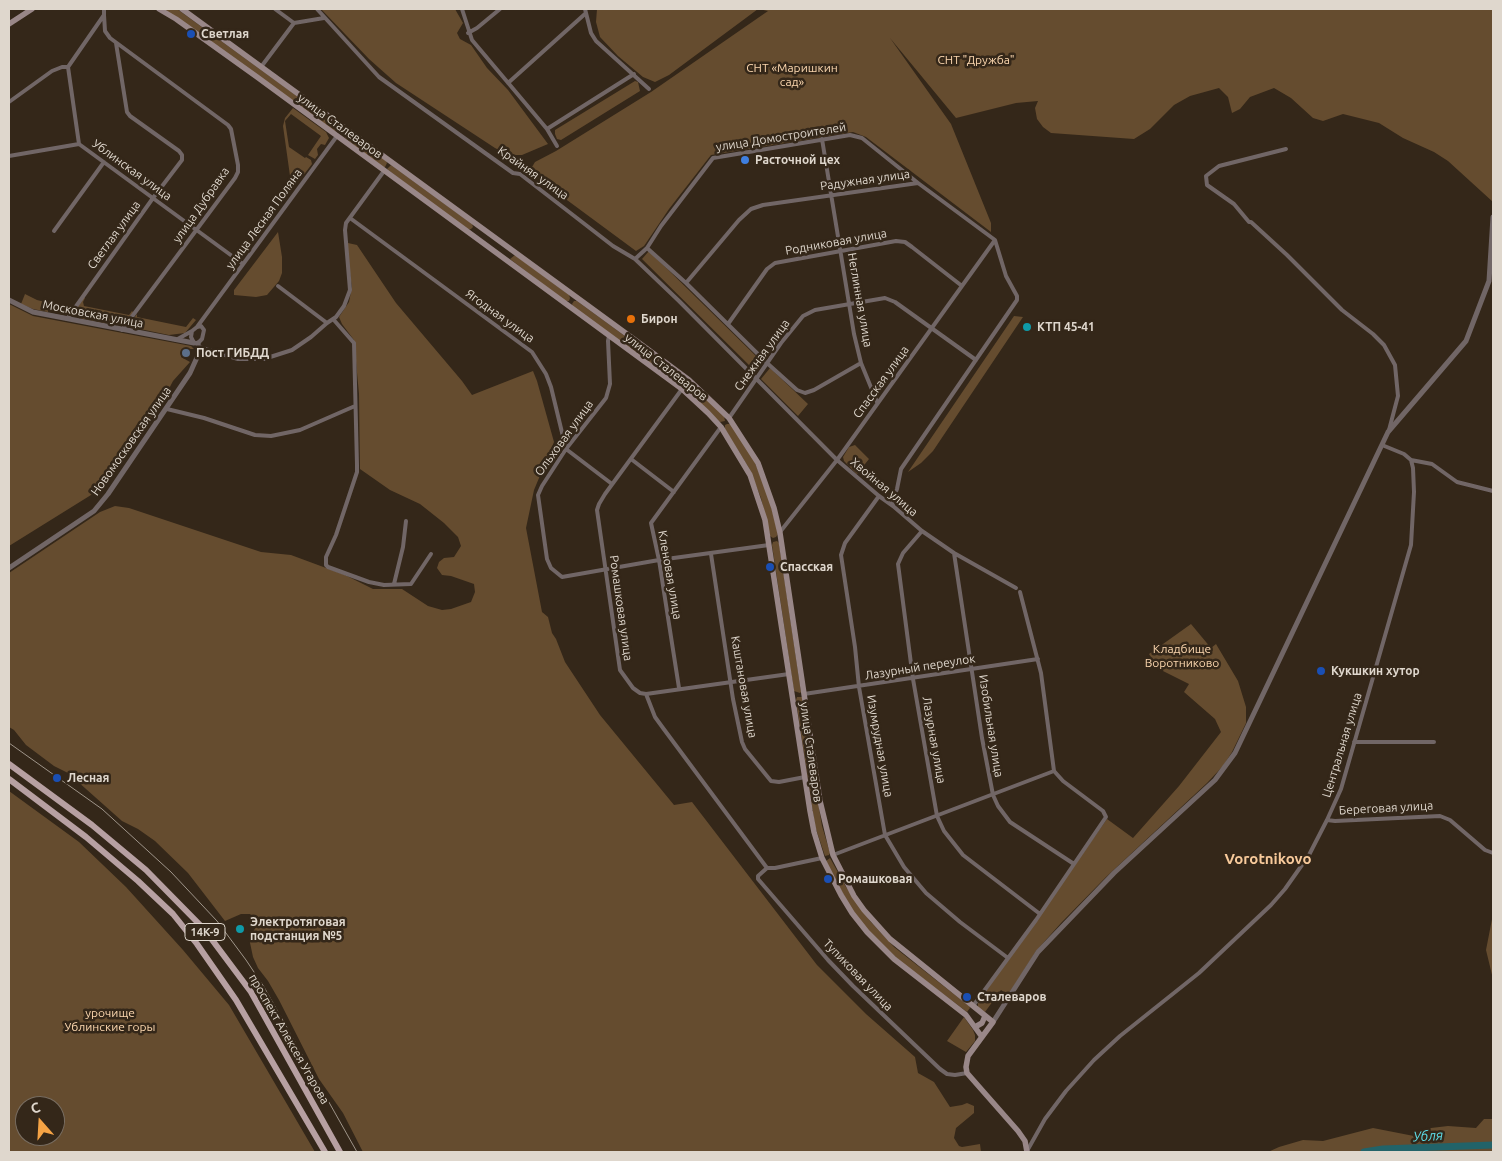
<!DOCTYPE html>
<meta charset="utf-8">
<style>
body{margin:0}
#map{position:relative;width:1502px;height:1161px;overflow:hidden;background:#342719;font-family:Ubuntu,sans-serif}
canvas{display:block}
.frame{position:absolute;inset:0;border:10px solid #dfd7cd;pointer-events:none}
.north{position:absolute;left:15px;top:1096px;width:50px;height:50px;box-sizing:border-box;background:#342719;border:1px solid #786d61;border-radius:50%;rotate:341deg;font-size:14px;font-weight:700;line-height:20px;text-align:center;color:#dfd7cd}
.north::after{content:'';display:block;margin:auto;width:18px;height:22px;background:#f5a345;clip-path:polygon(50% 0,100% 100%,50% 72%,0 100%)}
</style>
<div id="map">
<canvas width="1502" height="1161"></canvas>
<div class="frame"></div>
<div class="north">С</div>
</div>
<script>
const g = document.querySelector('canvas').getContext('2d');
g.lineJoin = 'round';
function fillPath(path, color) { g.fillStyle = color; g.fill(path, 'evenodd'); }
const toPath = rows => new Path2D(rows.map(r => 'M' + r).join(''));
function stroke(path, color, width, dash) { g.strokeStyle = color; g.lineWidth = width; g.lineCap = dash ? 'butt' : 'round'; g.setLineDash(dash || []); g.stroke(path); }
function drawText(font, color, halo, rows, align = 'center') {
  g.font = font + ' Ubuntu,sans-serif'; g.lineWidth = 5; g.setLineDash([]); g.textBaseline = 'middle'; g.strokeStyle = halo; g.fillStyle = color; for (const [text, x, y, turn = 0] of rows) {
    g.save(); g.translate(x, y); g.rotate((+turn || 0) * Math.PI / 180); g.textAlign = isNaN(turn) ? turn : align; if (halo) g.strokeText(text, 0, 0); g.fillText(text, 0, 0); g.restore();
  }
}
const green = toPath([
 [164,9,177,9,338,126,340,129,338,132,334,131],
 [321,9,455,9,463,23,457,33,460,39,471,45,487,68,508,90,548,144,522,155,509,155,495,148,396,83,369,59],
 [597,9,758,9,669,75,655,82,643,77,618,56,600,37,596,22],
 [759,9,1493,9,1493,202,1448,161,1434,152,1403,138,1379,123,1343,114,1323,121,1313,118,1291,98,1274,88,1250,97,1240,109,1232,113,1228,97,1219,88,1190,96,1174,105,1150,129,1134,139,1051,133,1043,127,1037,119,1035,108,1038,101,1016,103,956,118,890,38,951,124,991,223,991,232,866,137,853,132,711,155,669,209,644,246,636,251,529,172,535,162,556,151,651,92,768,11],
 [635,81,638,82,640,91,561,140,557,139,555,134,555,130],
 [293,108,326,132,329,138,325,145,321,144,317,149,318,155,315,159,308,155,321,136,291,114,285,121,289,147,305,158,306,157,311,160,312,164,295,186,291,183,283,126,285,118],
 [347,133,386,161,387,163,385,167,381,167,343,136,344,134],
 [391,165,472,224,473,227,471,229,467,230,387,169],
 [278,232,282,257,282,273,279,281,267,295,256,297,234,295,234,290],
 [348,243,357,245,396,303,462,381,472,395,533,371,537,381,554,442,534,490,526,528,542,612,548,617,552,633,556,639,565,662,600,715,674,805,692,802,817,965,866,1014,915,1057,918,1073,934,1082,950,1107,962,1105,967,1103,974,1106,974,1113,956,1128,954,1138,959,1146,962,1147,980,1144,981,1152,363,1152,343,1113,319,1079,279,1000,268,981,258,968,253,957,249,938,256,927,255,919,250,914,241,914,225,921,188,873,155,841,138,829,122,821,68,773,54,766,26,745,14,730,9,727,9,573,100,512,115,506,129,508,261,552,291,555,345,575,373,589,402,589,428,606,442,610,451,609,471,602,475,592,474,584,451,576,442,575,437,568,439,562,444,558,454,557,461,546,458,537,444,523,420,504,390,490,360,469,359,394,354,340,342,324,339,317,349,302,352,287,348,261],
 [649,251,761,361,753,369,642,259],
 [515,255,569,295,570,298,569,301,565,301,510,259],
 [25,294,37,300,49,303,48,312,33,309,21,304],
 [84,297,85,298,83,302,84,306,129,315,132,311,134,313,124,321,116,325,80,318,77,308],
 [574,301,577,301,689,383,724,416,725,421,720,422,573,307,572,304],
 [9,304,33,316,191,346,194,349,182,349,181,357,190,362,173,381,151,423,91,495,9,546],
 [137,314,137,317,186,327,193,318,196,320,185,333,169,335,135,328,134,318],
 [1014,316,1023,317,933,451,921,463,908,472],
 [770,368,808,404,798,416,761,379],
 [727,424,731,424,754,460,770,501,778,534,776,537,773,538,770,536,761,498,749,468,725,429,725,425],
 [855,445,869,459,857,474,844,461,843,457,849,447],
 [777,541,779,543,801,692,800,693,794,691,772,545,773,542],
 [1191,624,1211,648,1216,644,1238,681,1246,707,1246,723,1232,752,1223,766,1207,783,1106,877,1061,923,1036,951,1008,995,1001,990,985,1012,978,1008,978,1002,1107,819,1133,838,1179,786,1221,732,1215,719,1184,692,1189,684,1159,669,1149,654],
 [797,697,802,697,817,796,822,826,830,853,829,855,825,856,815,826,796,700],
 [9,791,79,842,126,887,183,950,229,1005,315,1152,9,1152],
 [25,1106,55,1106,55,1136,25,1136],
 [830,858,846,887,870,921,894,947,969,1006,970,1008,967,1012,901,962,871,934,850,907,826,861],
 [1493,914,1493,979,1486,950],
 [964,1017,973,1030,975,1035,975,1041,966,1052,947,1041],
 [1484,1119,1493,1119,1493,1152,1268,1152,1279,1147,1303,1140,1323,1141,1373,1128,1419,1137,1431,1128,1448,1126,1476,1128]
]);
const river = toPath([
 [1364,1152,1383,1149,1493,1145]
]);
const minor = toPath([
 [104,9,104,15,68,67,79,144,243,264],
 [275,9,294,23],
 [317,9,379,77,513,173,520,174,613,246,635,259,679,301,837,460,879,496,893,506,922,531,954,553,1016,588],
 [462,9,472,40,547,129,557,146],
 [585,9,591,33,596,41,649,89],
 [104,15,105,31,110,38,228,125,231,129,238,165,238,172,235,178,122,330],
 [468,33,477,28,500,9],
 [261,67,294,23,324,18],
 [508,83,586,13],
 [9,102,52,71,62,67,68,67],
 [547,129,634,74],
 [822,139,854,334,861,363,877,402],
 [1286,149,1219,166,1206,176,1207,185,1234,204,1249,222,1251,222,1287,255,1342,310,1373,334,1384,345,1395,365,1398,396,1389,430],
 [9,156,79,144],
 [350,218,532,352,546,374,551,387,566,449,612,484],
 [54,231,104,162],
 [647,248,686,283,767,363,797,390,805,393,814,390,861,363],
 [635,259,647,248,661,226,713,158,850,135,862,138,918,183,995,240,1006,276,1017,296,1017,300,901,469,897,489,893,499,893,506],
 [686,283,739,220,751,209,763,205,918,183],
 [278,286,327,323],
 [67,319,153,198,182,160,182,155,179,151,130,116,127,112,116,43],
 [333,319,354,343,357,465,357,472,336,535,326,557,326,565,328,567,369,582,384,585,411,584,431,554],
 [728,324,767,269,775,263,896,241,905,242,912,247,962,286],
 [201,326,204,330,202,339,198,343,194,343,191,337,192,331,197,327,201,326],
 [197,327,337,136],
 [609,336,608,341,610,384,606,398,566,449,542,486,538,495,547,559,551,568,562,577,659,560,769,545],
 [176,340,192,331],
 [199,347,238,359,264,359,292,350,311,337,327,323,336,317,344,306,350,290,345,230,346,223,384,171],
 [682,389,605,494,599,504,597,510,620,670,633,688,640,693,646,694,655,717,663,728,767,868],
 [167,409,204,418,255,435,271,436,300,430,355,406],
 [729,418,781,343,803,316,815,310,885,298,895,302,976,360],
 [631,459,674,492],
 [1411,460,1432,464,1457,482,1493,491],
 [879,496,845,543,841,555,855,647,859,687,885,835,904,867,926,893,960,922,1008,958],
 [922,531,903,553,898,564,913,679,937,816,944,831,963,855,1040,914],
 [780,532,837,460,995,240],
 [954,553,982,738,993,795,998,806,1010,822,1074,864],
 [711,554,733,699,742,742,745,749,771,781,779,782,805,777],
 [394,584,403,547,406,521],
 [679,688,659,560,651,523,721,427],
 [646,694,789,674],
 [804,694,1038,659],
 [1354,742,1434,742],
 [1327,820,1335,821,1440,816,1450,820,1485,850,1493,853],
 [833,855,1054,771],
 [767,868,758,876,758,879,828,960,853,986,940,1069,947,1074,955,1075,967,1073],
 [767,868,775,868,822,858],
 [973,1006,1036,920,1106,817,1103,811,1063,781,1054,771,1041,673,1020,592],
 [1027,1151,1045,1119,1066,1091,1094,1060,1120,1036,1199,973,1271,905,1285,889,1309,855,1327,820,1341,789,1411,545,1414,492,1413,468,1411,460,1404,454,1382,445]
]);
const tertiary = toPath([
 [9,300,33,312,194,343],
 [9,568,94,511,108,494,190,373,199,353,198,343],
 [993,1022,1038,952,1114,873,1215,780,1235,753,1388,432,1466,341,1489,281,1493,217]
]);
const secondary = toPath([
 [159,9,176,19,257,77,682,389,708,413,721,427,750,475,765,520,810,811,814,832,822,858,841,895,852,913,867,932,894,959,966,1015,982,1037],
 [182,9,646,348,689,380,729,418,758,463,774,508,780,533,820,801,833,855,854,896,864,910,890,939,993,1022,968,1056,966,1067,967,1073,1018,1131,1025,1141,1027,1152],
 [9,24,32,9],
 [975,1027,982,1023,985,1016]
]);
const primary = toPath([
 [9,764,92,825,146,870,204,929,251,992,340,1152],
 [9,779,86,837,138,881,173,914,197,944,236,1000,325,1152]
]);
const tram = toPath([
 [9,743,102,809,171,872,217,921,246,960,264,987,357,1152]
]);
const markers = [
 [191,34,5,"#1a4fb4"],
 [745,160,5,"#3f7fe0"],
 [631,319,5,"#e8710a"],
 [1027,327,5,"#0f9aa8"],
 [186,353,5,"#5c6f8a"],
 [770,567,5,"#1a4fb4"],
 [1321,671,5,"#1a4fb4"],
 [57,778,5,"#1a4fb4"],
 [828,879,5,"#1a4fb4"],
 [240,929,5,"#0f9aa8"],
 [967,997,5,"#1a4fb4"]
];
const shields = [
 [205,932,40]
];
const shieldNames = [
 ["14К-9",205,932]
];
const poiNames = [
 ["Светлая",201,34],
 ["Расточной цех",755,160],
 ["Бирон",641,319],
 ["КТП 45-41",1037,327],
 ["Пост ГИБДД",196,353],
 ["Спасская",780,567],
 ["Кукшкин хутор",1331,671],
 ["Лесная",67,778],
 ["Ромашковая",838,879],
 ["Электротяговая",250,922],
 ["подстанция №5",250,936],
 ["Сталеваров",977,997]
];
const parkNames = [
 ["СНТ \"Дружба\"",976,60],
 ["СНТ «Маришкин",792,68],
 ["сад»",792,82],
 ["Кладбище",1182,649],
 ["Воротниково",1182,663],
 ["урочище",110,1013],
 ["Ублинские горы",110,1027]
];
const streetNames = [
 ["улица Сталеваров",340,126,36],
 ["улица Домостроителей",781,137,-9],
 ["Ублинская улица",132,170,36],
 ["Крайняя улица",533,173,35],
 ["Радужная улица",865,180,-8],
 ["улица Дубравка",201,205,-55],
 ["улица Лесная Поляна",264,219,-54],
 ["Светлая улица",114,235,-54],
 ["Родниковая улица",836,242,-10],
 ["Неглинная улица",860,300,80],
 ["Московская улица",93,314,11],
 ["Ягодная улица",500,316,36],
 ["Снежная улица",762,355,-54],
 ["улица Сталеваров",666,367,38],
 ["Спасская улица",881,382,-54],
 ["Ольховая улица",564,438,-54],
 ["Новомосковская улица",131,441,-55],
 ["Хвойная улица",884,487,40],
 ["Кленовая улица",670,575,80],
 ["Ромашковая улица",621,608,82],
 ["Лазурный переулок",920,667,-9],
 ["Каштановая улица",744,687,80],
 ["Изобильная улица",991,726,81],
 ["Лазурная улица",934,740,80],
 ["Центральная улица",1342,745,-73],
 ["Изумрудная улица",880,746,80],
 ["улица Сталеваров",811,752,82],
 ["Береговая улица",1386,808,-3],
 ["Тупиковая улица",858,975,46],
 ["проспект Алексея Угарова",289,1039,60]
];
const waterNames = [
 ["Убля",1428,1136,-3]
];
const quarterNames = [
 ["Vorotnikovo",1268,859]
];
fillPath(green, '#654c2f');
stroke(river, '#226369', 7);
stroke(minor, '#716666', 4);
stroke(tertiary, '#716666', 5);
stroke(secondary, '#998788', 5.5);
stroke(primary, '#b7a0a2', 6);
stroke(tram, '#9f958a', 1);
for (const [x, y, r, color] of markers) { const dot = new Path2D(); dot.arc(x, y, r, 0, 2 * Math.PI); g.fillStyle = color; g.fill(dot); stroke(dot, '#342719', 2); }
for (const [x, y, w] of shields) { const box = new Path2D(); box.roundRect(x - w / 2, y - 8.5, w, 17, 4); g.fillStyle = '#342719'; g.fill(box); stroke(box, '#dfd7cd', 1); }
drawText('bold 11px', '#dfd7cd', null, shieldNames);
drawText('bold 12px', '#dfd7cd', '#342719', poiNames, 'left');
drawText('12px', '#fcd7af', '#342719', parkNames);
drawText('12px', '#dfd7cd', '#342719', streetNames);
drawText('italic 14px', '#5cdae5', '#342719', waterNames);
drawText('bold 15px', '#f8ca9b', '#342719', quarterNames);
</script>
